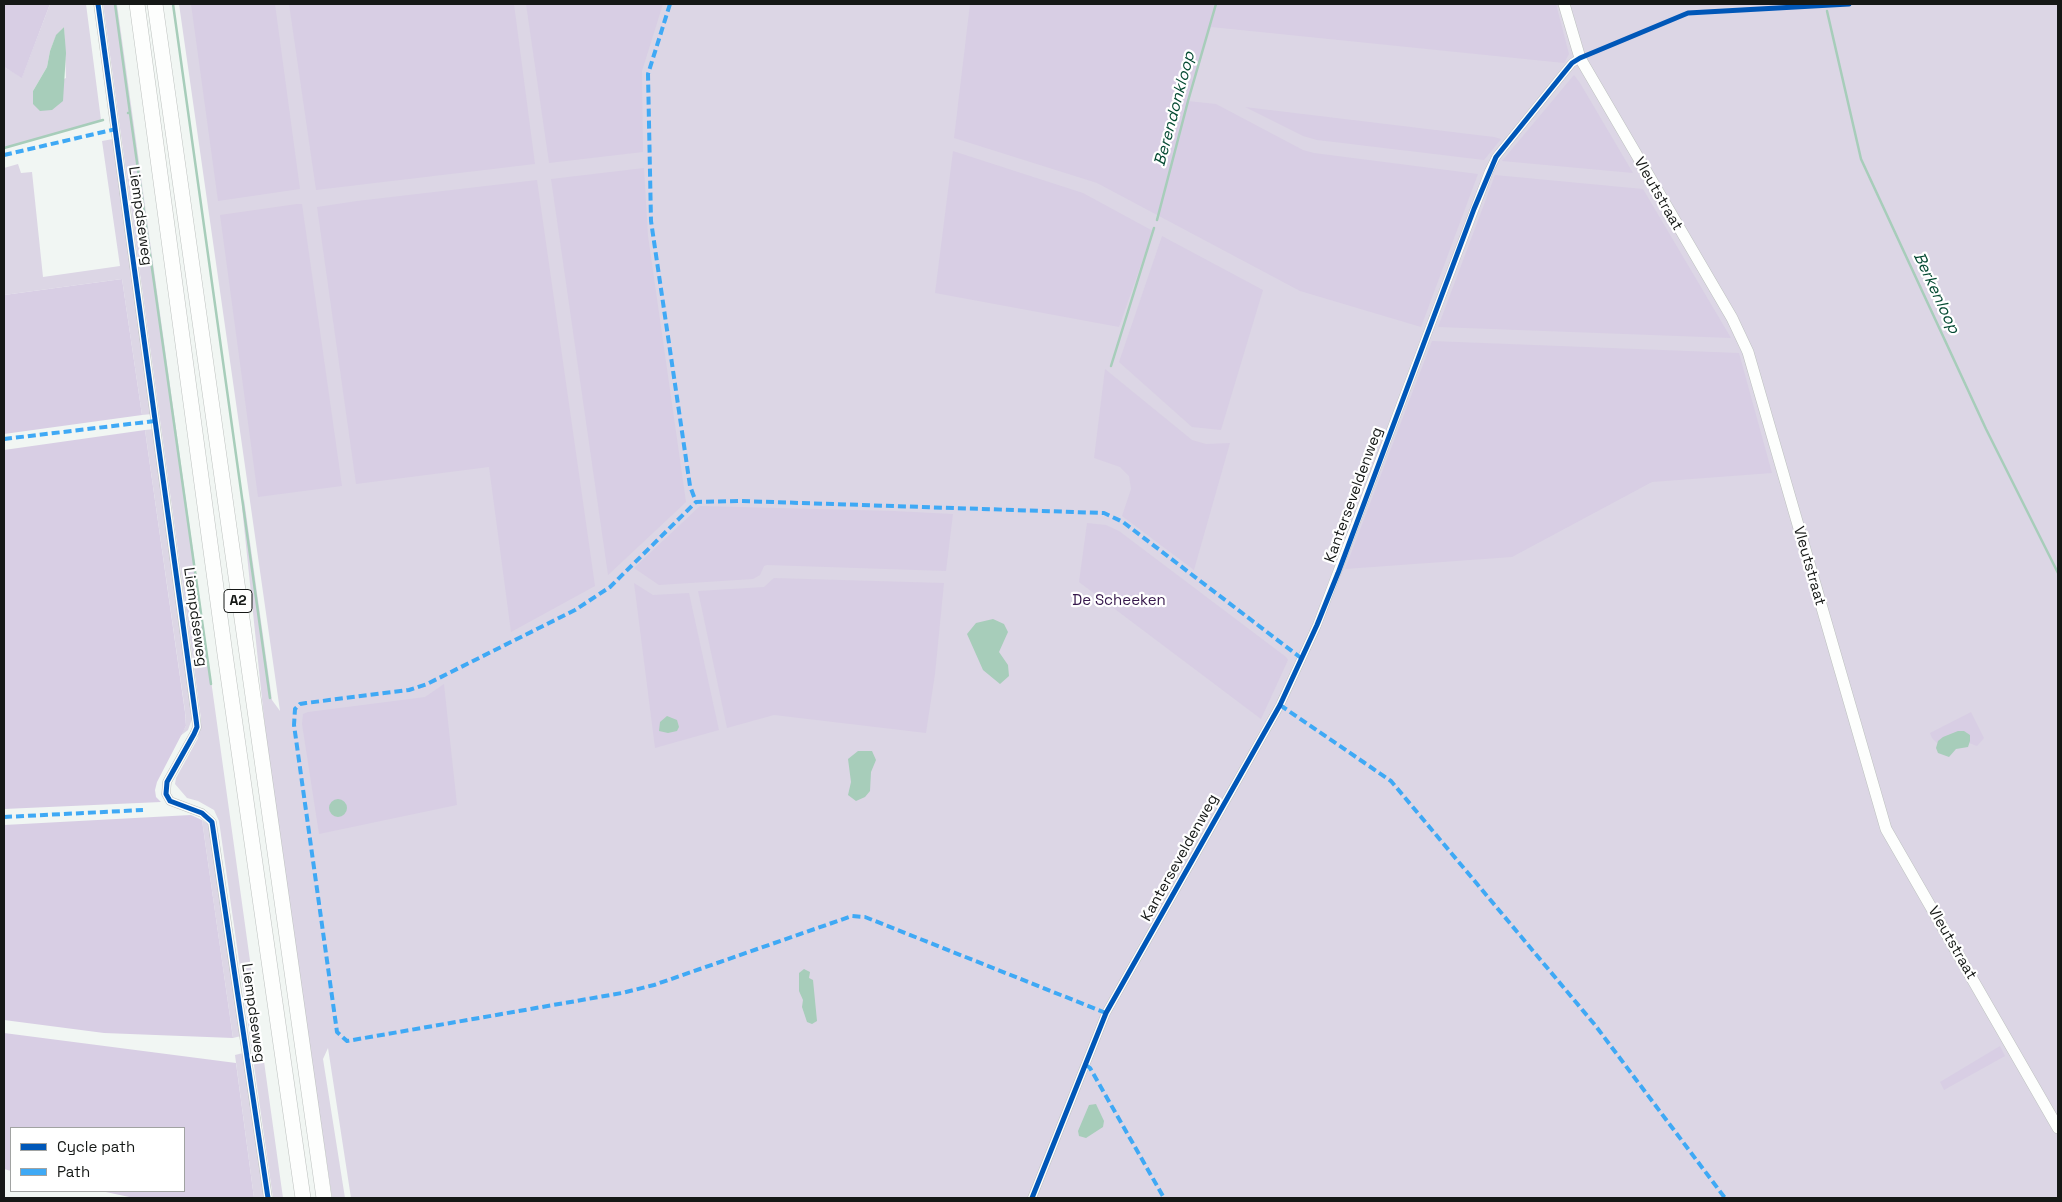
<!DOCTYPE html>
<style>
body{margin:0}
#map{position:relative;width:2062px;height:1202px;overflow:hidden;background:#f1f6f3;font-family:"Space Grotesk",sans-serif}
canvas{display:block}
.frame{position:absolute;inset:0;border:5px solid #151816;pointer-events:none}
.legend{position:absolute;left:10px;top:1127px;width:175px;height:65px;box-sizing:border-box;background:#fff;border:1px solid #a1a3a2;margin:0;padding:6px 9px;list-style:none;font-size:15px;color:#151816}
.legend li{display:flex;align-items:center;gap:10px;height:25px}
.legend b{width:25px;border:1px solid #a1a3a2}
</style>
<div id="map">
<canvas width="2062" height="1202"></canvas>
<div class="frame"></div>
<ul class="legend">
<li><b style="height:6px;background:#0057b8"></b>Cycle path</li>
<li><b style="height:6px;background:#3fa9f5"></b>Path</li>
</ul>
</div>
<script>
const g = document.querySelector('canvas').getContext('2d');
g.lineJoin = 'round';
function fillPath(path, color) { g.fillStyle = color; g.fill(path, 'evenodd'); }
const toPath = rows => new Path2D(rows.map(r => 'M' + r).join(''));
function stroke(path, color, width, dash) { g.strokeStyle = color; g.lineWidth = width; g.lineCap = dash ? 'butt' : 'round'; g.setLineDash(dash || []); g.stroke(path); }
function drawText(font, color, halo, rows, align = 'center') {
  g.font = font + ' "Space Grotesk",sans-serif'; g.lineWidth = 4.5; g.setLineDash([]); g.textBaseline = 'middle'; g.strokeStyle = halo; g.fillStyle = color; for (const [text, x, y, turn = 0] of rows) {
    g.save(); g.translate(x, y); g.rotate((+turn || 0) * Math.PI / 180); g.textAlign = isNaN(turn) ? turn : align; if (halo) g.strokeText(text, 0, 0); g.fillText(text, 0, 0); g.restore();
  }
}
const green = toPath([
 [50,4,86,4,101,120,4,148,4,67,22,77],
 [64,27,66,78,33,91,47,67,50,51,56,36],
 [103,4,117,4,283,1198,273,1198,219,821,214,810,198,801,187,798,175,784,176,778,198,738,201,719],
 [179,4,2058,4,2058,1198,351,1198,328,1048,323,1059,345,1198,332,1198,270,776,242,507,244,499,272,700,280,711],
 [113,139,152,414,142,415,122,279,4,295,4,168,18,164,21,173,32,172,43,277,120,266,102,141],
 [154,429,193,716,188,730,180,736,186,726,185,711,145,430],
 [202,820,208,824,211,831,241,1036,233,1038],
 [243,1053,264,1198,254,1198,235,1055]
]);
const forest = toPath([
 [4,4,50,4,22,78,4,67],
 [191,4,275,4,300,189,218,201],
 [289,4,514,4,535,164,316,190],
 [526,4,663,4,642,71,643,152,549,163],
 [970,4,1556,4,1569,54,1564,63,1211,27,1188,101,1216,104,1303,150,1314,153,1478,174,1421,327,1300,291,1097,183,954,138],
 [1574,75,1580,83,1633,173,1502,161],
 [1245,107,1494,137,1501,139,1484,160,1317,140,1303,136],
 [953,151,1083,193,1153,231,1119,327,935,293],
 [644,168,648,236,686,502,608,575,551,179],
 [1495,175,1643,189,1731,338,1438,327],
 [537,180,595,586,511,632,489,467,356,484,317,207,357,201],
 [297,204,302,204,342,486,258,497,220,215],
 [1162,236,1263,290,1221,430,1192,427,1119,362],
 [122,279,142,415,4,434,4,295],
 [1432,341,1739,353,1772,473,1652,482,1512,557,1345,569],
 [1105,369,1192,440,1206,444,1230,443,1194,570,1122,516,1131,489,1129,476,1120,467,1094,458],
 [145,430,185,712,186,726,157,782,155,790,156,797,161,802,4,809,4,450],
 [700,506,894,511,953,514,946,571,767,565,764,566,760,575,753,579,659,585,634,568],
 [1087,523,1106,525,1119,531,1286,657,1288,660,1261,719,1079,582],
 [774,578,944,583,935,674,926,733,774,715,727,728,698,591,764,587],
 [634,583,653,595,689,593,719,730,655,748],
 [444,684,457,805,319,834,302,724,303,714,308,712,425,697],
 [1971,712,1984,738,1977,746,1969,743,1970,735,1964,731,1937,743,1932,738,1930,733],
 [191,815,202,820,233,1038,104,1033,4,1020,4,825],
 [4,1033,236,1063,254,1198,134,1198,101,1191,184,1191,184,1128,11,1128,11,1171,4,1169],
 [2000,1046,2005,1056,1944,1090,1940,1082]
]);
const water = toPath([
 [64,27,66,53,63,101,52,110,40,111,33,104,33,91,47,67,50,51,56,35],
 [993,619,1004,624,1008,632,999,652,1008,665,1009,676,1000,684,983,670,967,634,976,623],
 [667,716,677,720,679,727,677,731,668,733,659,731,660,722],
 [1958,731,1964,731,1970,735,1970,741,1968,747,1956,749,1949,757,1938,753,1936,748,1938,741,1943,737],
 [858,751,872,751,876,760,871,772,870,791,865,797,856,801,848,795,851,782,848,759],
 '329 808a9 9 0 1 1 18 0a9 9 0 1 1-18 0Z',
 [804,969,810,972,809,978,813,980,817,1021,812,1024,807,1022,802,1007,803,1000,799,991,799,973],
 [1096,1104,1104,1121,1103,1127,1086,1138,1079,1136,1078,1131,1089,1105]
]);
const stream = toPath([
 [115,4,130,113,128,113],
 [173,4,270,698],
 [1827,11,1861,159,1986,429,2058,573],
 [130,113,211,684],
 [4,148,103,120],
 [1157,220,1188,101,1216,4],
 [1111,366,1154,228]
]);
const street = toPath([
 [98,4,196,719,197,727,194,734,167,782,166,794,170,801,202,813,212,822,268,1198],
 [1032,1198,1106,1013,1280,705,1317,625,1489,171,1496,157,1563,74,1572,63,1580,58]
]);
const secondary = toPath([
 [1564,4,1580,58,1732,318,1748,352,1886,829,2058,1128]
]);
const highway = toPath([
 [137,4,225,654,303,1198],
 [155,4,324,1198]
]);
const quiet = toPath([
 [670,4,648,74,651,221,690,486,696,502],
 [4,155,116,129],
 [4,439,155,421],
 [1280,705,1391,781,1595,1025,1725,1198],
 [4,817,143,810],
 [1106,1013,865,917,852,916,654,985,622,993,347,1041,337,1032,294,725,295,709,300,704,306,703,409,690,427,684,575,610,610,587,696,502,741,501,1104,513,1123,522,1301,658],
 [1086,1065,1090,1068,1164,1198]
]);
const cycleway = toPath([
 [98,4,196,719,197,727,194,734,167,782,166,794,170,801,202,813,212,822,268,1198],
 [1032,1198,1106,1013,1280,705,1317,625,1338,573,1474,209,1496,157,1563,74,1572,63,1580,58,1688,13,1849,4]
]);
const shields = [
 [238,601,28]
];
const shieldNames = [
 ["A2",238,601]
];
const streetNames = [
 ["Vleutstraat",1658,194,60],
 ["Liempdseweg",140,216,82],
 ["Kanterseveldenweg",1354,495,-70],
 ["Vleutstraat",1809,566,74],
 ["Liempdseweg",195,617,82],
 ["Kanterseveldenweg",1180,858,-61],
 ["Vleutstraat",1952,943,60],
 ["Liempdseweg",253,1013,82]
];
const parkNames = [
 ["De Scheeken",1119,601]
];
const waterNames = [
 ["Berendonkloop",1175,109,-75],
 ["Berkenloop",1936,293,65]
];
fillPath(green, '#dcd6e5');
fillPath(forest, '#d8cee4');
fillPath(water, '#a7cdba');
stroke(stream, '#a7cdba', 2.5);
stroke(street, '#bdc1bf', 9);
stroke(secondary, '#bdc1bf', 12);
stroke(highway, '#bdc1bf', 16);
stroke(street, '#fdfefd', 8);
stroke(secondary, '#fdfefd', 11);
stroke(highway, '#fdfefd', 15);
stroke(quiet, '#3fa9f5', 4, [8, 4]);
stroke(cycleway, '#0057b8', 5);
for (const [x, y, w] of shields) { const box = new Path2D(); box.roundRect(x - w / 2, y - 11.5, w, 23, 4); g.fillStyle = '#fff'; g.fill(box); stroke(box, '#151816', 1); }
drawText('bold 14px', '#151816', null, shieldNames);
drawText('15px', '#151816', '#fff', streetNames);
drawText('15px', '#36184c', '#fff', parkNames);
drawText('italic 16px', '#044a32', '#fff', waterNames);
</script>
